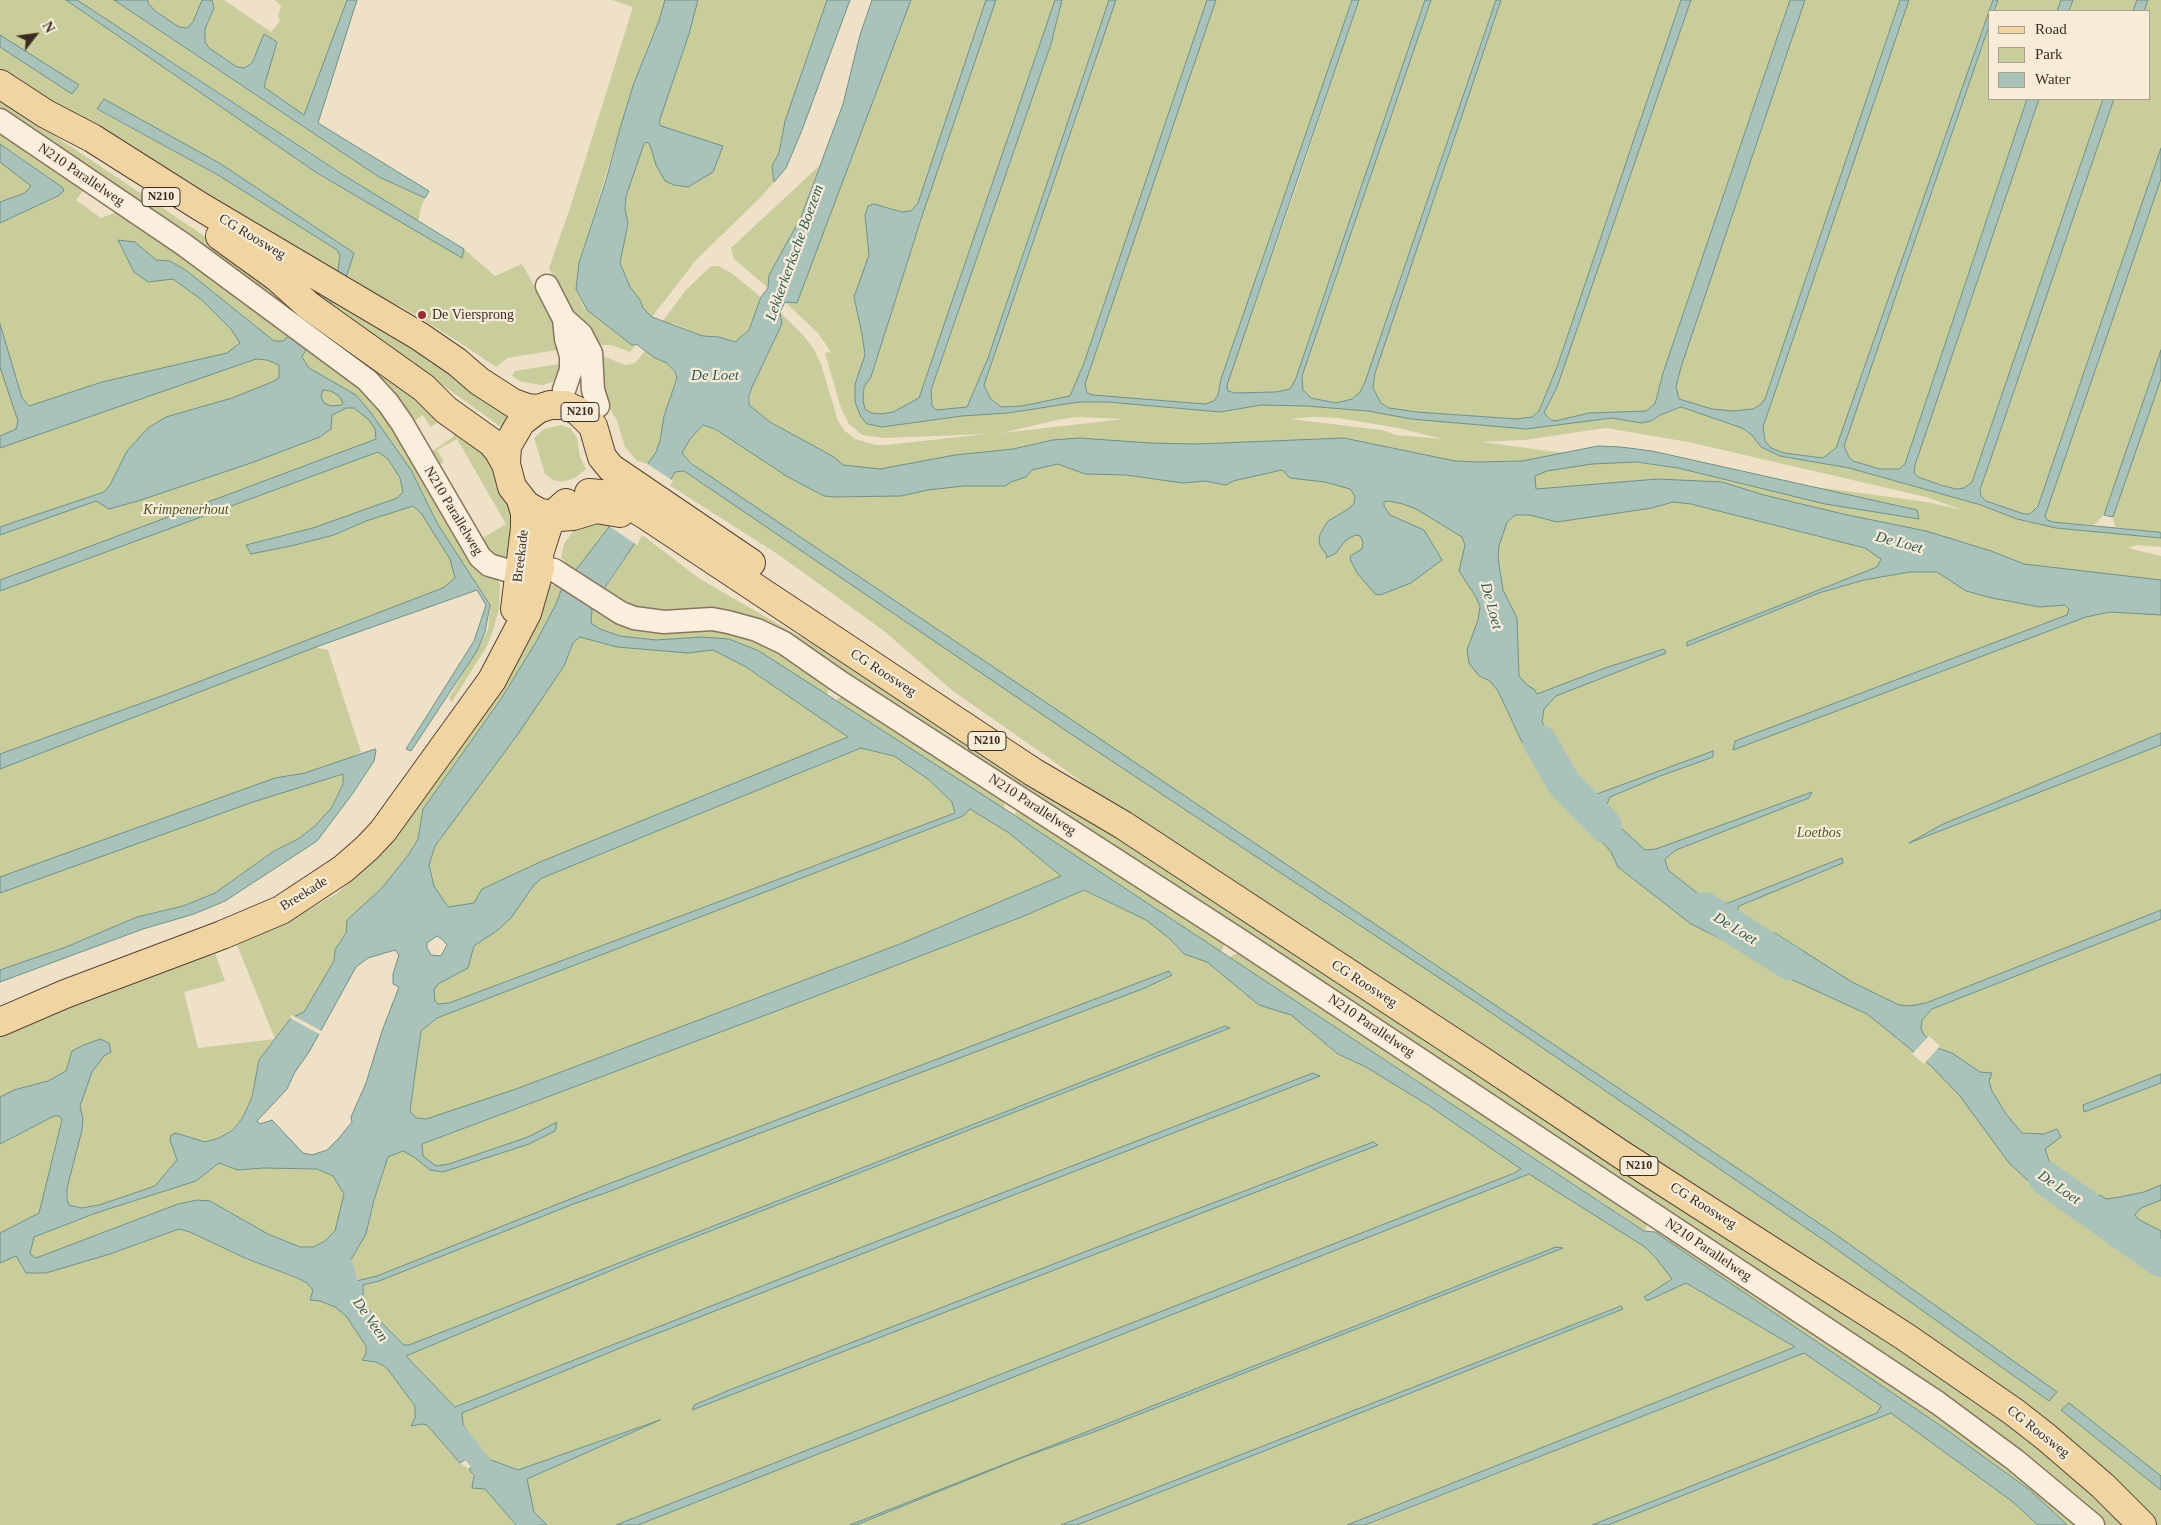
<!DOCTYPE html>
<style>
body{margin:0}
#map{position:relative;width:2161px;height:1525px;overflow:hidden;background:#eee1c8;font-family:Georgia,serif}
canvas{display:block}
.legend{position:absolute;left:1988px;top:10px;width:162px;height:90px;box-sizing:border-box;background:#f6ecd8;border:1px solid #ab9f8f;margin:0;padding:6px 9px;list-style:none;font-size:15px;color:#3b2c21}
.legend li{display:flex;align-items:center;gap:10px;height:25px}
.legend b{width:25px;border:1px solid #ab9f8f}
.north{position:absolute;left:10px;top:10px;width:50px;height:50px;-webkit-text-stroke:4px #f6ecd8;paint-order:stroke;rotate:60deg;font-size:14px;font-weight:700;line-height:20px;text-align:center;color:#3b2c21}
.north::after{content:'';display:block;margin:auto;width:18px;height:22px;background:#3b2c21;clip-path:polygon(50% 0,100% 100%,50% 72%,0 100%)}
</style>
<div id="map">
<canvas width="2161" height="1525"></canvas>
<ul class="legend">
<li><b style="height:6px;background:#f0d4a2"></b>Road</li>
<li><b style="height:14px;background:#c9cd9c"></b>Park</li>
<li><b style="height:14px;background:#a9c2ba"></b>Water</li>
</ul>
<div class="north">N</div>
</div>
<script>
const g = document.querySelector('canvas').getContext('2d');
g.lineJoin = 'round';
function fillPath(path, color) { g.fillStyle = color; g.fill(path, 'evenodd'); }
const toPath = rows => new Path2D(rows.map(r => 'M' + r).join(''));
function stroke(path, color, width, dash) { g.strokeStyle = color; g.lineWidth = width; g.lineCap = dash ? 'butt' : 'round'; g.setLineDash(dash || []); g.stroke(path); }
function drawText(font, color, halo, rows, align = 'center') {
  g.font = font + ' Georgia,serif'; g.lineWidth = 4.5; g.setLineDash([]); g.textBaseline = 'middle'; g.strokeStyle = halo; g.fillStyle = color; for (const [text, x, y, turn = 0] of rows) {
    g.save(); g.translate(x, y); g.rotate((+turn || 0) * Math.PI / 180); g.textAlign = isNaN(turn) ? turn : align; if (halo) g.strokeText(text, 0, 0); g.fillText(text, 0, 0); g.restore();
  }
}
const green = toPath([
 [0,0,66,0,317,173,462,257,464,249,495,276,522,264,545,305,563,349,507,358,496,367,454,339,402,307,379,297,347,275,354,253,104,99,97,110,218,175,337,250,340,256,338,270,328,268,196,187,55,106,0,70],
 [77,0,114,0,379,177,425,198,421,207,418,223],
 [148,0,202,0,193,22,187,28,179,27,154,11,147,3],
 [212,0,224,0,271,32,280,21,278,16,281,6,275,0,347,0,304,116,264,87,277,41,257,50,251,63,244,68,237,67,209,48,205,42,205,29,214,8],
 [611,0,665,0,659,21,634,83,579,263,577,279,576,289,584,308,632,345,636,345,630,352,611,345,595,345,580,325,549,268,570,208,633,7],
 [698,0,827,0,785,121,779,153,772,166,774,182,761,197,696,260,652,317,643,308,640,300,630,287,620,263,628,223,625,208,626,196,644,144,647,142,650,145,656,165,723,147,661,126,659,122,689,34],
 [911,0,986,0,918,203,911,211,902,212,883,206,865,215,869,255,854,297,862,334,865,355,855,384,867,424,882,427,962,416,1008,413,1079,402,1108,402,1220,412,1261,405,1306,406,1368,411,1411,419,1526,429,1612,418,1641,423,1651,421,1660,415,1681,407,1742,428,1752,435,1761,447,1780,456,1849,468,1981,505,2017,519,2056,528,2161,538,2161,547,2137,545,2128,548,2161,556,2161,1525,2152,1525,2119,1491,1109,802,1049,758,953,691,884,631,779,555,669,485,675,472,700,470,682,453,690,439,703,425,715,429,761,459,793,434,770,422,749,405,752,387,768,353,780,312,804,336,813,348,821,364,838,421,845,431,855,439,876,445,886,445,986,434,884,438,862,435,849,424,841,408,825,353,830,352,829,349,818,333,785,302,824,227],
 [1077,417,1124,419,1002,433,1057,420],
 [1311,417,1338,418,1398,428,1443,439,1396,435,1382,430,1290,419],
 [1606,428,1688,442,1926,497,1962,510,1927,502,1482,442,1524,440],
 [996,0,1055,0,919,398,893,412,881,414,871,413,865,409,863,401,864,387,871,377,921,219],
 [1062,0,1109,0,988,358,967,408,937,410,932,406,931,390,1051,44],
 [1116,0,1207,0,1084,363,1070,396,1022,406,1001,407,990,398,984,385],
 [1216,0,1352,0,1221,379,1218,395,1214,402,1205,404,1093,395,1087,393,1085,384,1088,374],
 [1359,0,1425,0,1296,378,1290,389,1276,392,1235,393,1228,391,1227,385,1231,371,1295,191],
 [1431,0,1496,0,1365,382,1360,392,1352,399,1337,403,1311,398,1303,390,1302,376],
 [1501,0,1681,0,1557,367,1539,411,1532,417,1517,419,1417,412,1389,408,1381,403,1373,388,1375,373],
 [1691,0,1790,0,1663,373,1655,404,1646,411,1589,413,1555,421,1551,421,1544,413,1557,387],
 [1805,0,1900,0,1765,399,1760,405,1753,409,1733,411,1712,409,1679,399,1676,387,1681,367],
 [1909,0,1993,0,1836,448,1823,458,1784,453,1771,448,1765,441,1763,427],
 [1998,0,2061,0,2057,11,1994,11],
 [2073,0,2137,0,2133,11,2069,11],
 [2148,0,2161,0,2161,148,2038,505,2029,514,2024,515,1986,501,1981,496,1980,490,2114,99,2150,99,2150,11,2144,11],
 [1990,23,1990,99,2027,99,1908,457,1905,464,1899,469,1880,469,1853,461,1849,457,1844,446],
 [0,99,270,280,445,424,441,426,439,422,430,427,423,415,413,422,404,412,46,138,0,108],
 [2039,99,2103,99,1972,482,1964,488,1956,489,1918,477,1914,473,1915,465],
 [0,130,85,188,76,200,101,218,117,212,180,252,289,336,283,341,274,341,187,271,170,261,161,261,309,368,302,357,307,348,374,396,500,584,499,609,492,634,487,646,452,702,449,698,488,630,490,605,437,523,411,470,356,395,471,585,316,643,318,648,328,650,361,752,357,754,332,807,315,826,298,839,274,851,215,893,183,906,137,917,66,947,0,970,0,146,62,186,0,144],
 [819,166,801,217,769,275,768,288,734,259,731,248],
 [2161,179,2161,350,2104,515,2094,525,2053,522,2047,520,2045,516,2046,510],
 [236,236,518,413,505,430],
 [711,266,718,266,733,274,761,297,749,330,735,342,719,337,703,336,675,324,662,322,686,290],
 [645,351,655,358,668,363,677,377,664,416,660,441,656,452,648,464,637,461,625,447,617,421,606,402,598,357,603,356,625,365,631,364,636,362],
 [565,363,560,373,552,382,543,385,522,382,512,376,515,371],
 [2161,379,2161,533,2115,527,2113,517],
 [562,425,571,429,577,438,580,457,586,469,575,478,562,482,553,480,545,474,534,438,544,429],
 [461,426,485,446,515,512,509,556,499,558,492,556,478,541,506,524,457,439,437,450,444,462,439,465,429,453,452,438],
 [608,520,610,527,573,573,561,557,564,544,576,527],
 [641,534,700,579,818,647,948,732,1107,829,1974,1400,2054,1460,2123,1525,2100,1525,818,658,685,613,628,608,600,591,605,589],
 [557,584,562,588,556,604,536,642,501,699,423,809,418,839,409,854,382,888,347,920,346,933,335,950,334,961,304,1012,291,1018,259,1060,252,1097,243,1117,232,1130,219,1138,205,1142,176,1133,170,1140,177,1160,155,1186,99,1205,81,1208,68,1205,67,1188,83,1119,80,1107,92,1072,104,1056,99,1039,72,1051,66,1071,48,1081,14,1090,0,1097,0,1033,214,950,225,981,184,992,198,1048,275,1039,237,945,290,921,339,892,363,869,547,586],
 [589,606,606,615,666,628,736,631,761,641,831,685,826,695,759,651,729,639,688,653,713,650,746,667,849,737,474,903,448,907,434,886,429,865,435,846,564,666,573,643,581,637],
 [845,694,1005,796,1004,810,836,700],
 [861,748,894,756,928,779,952,802,955,813,449,1003,438,1004,435,1001,434,990,438,984,468,968,474,946,511,918,534,885,542,878],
 [1020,807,1226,941,1221,952,1014,815],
 [970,809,1009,833,1061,876,900,944,516,1089,426,1119,416,1118,410,1111,421,1031,437,1018,963,816],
 [1084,890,1146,920,1170,939,1184,954,1207,962,1259,1005,1291,1015,1338,1054,1366,1067,1428,1105,1529,1174,1645,1246,1670,1274,1795,1347,1347,1525,547,1525,534,1512,527,1479,651,1423,518,1470,486,1458,479,1451,463,1424,463,1415,406,1356,404,1344,368,1309,363,1302,363,1285,344,1284,339,1279,340,1271,357,1251,371,1215,374,1200,388,1157,819,995,1024,916],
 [1243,951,1646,1218,1647,1226,1645,1231,1231,958,1231,956],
 [54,1116,60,1116,62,1120,39,1213,0,1233,0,1144],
 [219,1163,238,1170,263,1168,317,1169,333,1176,344,1194,335,1231,325,1241,313,1247,300,1247,268,1234,210,1201,178,1204,36,1258,30,1254,34,1237,96,1213,195,1181],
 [1663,1225,1824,1331,2086,1525,2067,1525,2031,1491,1944,1428,1655,1232],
 [179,1229,190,1232,245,1258,307,1283,313,1290,311,1300,320,1301,335,1307,346,1316,366,1346,366,1354,363,1360,376,1362,386,1367,415,1406,415,1418,427,1425,460,1463,469,1469,478,1487,485,1489,516,1525,0,1525,0,1263,16,1255,26,1273,110,1254],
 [1804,1353,1912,1427,2013,1502,2038,1525,1367,1525]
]);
const water = toPath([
 [66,0,77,0,342,174,464,249,462,258,317,173,66,0],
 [114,0,148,0,148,3,155,11,179,27,187,28,193,22,202,0,212,0,214,8,205,29,205,42,209,48,237,67,244,68,252,63,264,34,277,42,264,87,304,115,347,0,357,0,318,123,429,191,425,198,379,177,114,0],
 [665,0,698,0,689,34,659,122,661,126,723,146,713,172,688,187,674,185,665,181,656,165,650,145,647,142,644,144,626,196,625,209,628,223,620,263,630,287,640,300,643,308,652,317,703,336,719,337,735,342,749,330,761,297,768,288,769,275,801,217,843,104,860,35,872,0,911,0,797,303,785,302,780,312,782,324,752,387,749,397,749,405,770,422,834,457,843,465,880,469,955,455,1013,449,1053,440,1079,438,1150,443,1197,444,1344,438,1455,461,1478,462,1522,461,1598,446,1621,447,1652,451,1917,510,1919,519,1825,504,1678,468,1636,462,1592,464,1547,471,1535,476,1536,489,1658,479,1722,482,1764,495,1843,514,1926,531,1991,551,2024,564,2161,580,2161,615,2110,612,2086,617,1733,750,1735,741,2067,615,2069,609,2065,605,2040,607,1992,598,1966,591,1937,572,1910,572,1864,580,1819,593,1687,646,1687,642,1877,567,1881,559,1865,548,1691,504,1673,502,1652,508,1557,522,1530,515,1515,515,1507,522,1499,546,1498,558,1503,590,1517,618,1519,676,1527,685,1534,689,1537,694,1605,668,1664,649,1666,653,1556,696,1544,709,1542,722,1571,769,1570,782,1556,780,1536,763,1521,740,1498,691,1490,681,1479,676,1469,663,1467,650,1478,620,1480,607,1476,597,1459,571,1465,545,1462,537,1416,509,1403,504,1388,501,1384,502,1384,506,1390,515,1424,530,1442,560,1411,583,1380,595,1375,594,1357,573,1351,561,1350,556,1362,549,1363,542,1360,536,1355,535,1345,541,1336,553,1326,558,1327,555,1322,549,1319,543,1320,534,1328,521,1350,508,1354,503,1355,496,1350,489,1325,482,1290,478,1282,470,1233,481,1226,485,1205,481,1183,483,1126,475,1085,474,1058,464,1032,470,1026,477,1011,482,1005,486,964,486,928,490,901,496,834,497,824,496,788,477,715,429,703,425,690,439,682,453,692,464,1835,1234,2057,1392,2049,1401,1825,1241,1474,1001,1068,732,684,471,675,472,641,534,604,589,600,591,589,606,592,611,591,623,600,629,620,636,656,640,701,637,729,639,759,651,784,667,1014,815,1644,1231,1655,1232,1944,1428,2031,1491,2067,1525,2038,1525,2013,1502,1891,1413,1608,1525,1592,1525,1877,1413,1881,1406,1804,1353,1365,1525,1347,1525,1795,1347,1686,1283,1647,1301,1644,1297,1672,1279,1656,1258,1645,1247,1529,1174,638,1525,616,1525,1512,1174,1521,1169,1428,1105,1366,1067,1338,1054,1291,1015,1259,1005,1207,962,1184,954,1170,939,1146,920,1084,890,1024,916,819,995,422,1144,423,1156,436,1166,449,1164,528,1137,557,1122,555,1131,529,1144,443,1172,430,1170,414,1157,403,1151,388,1157,374,1200,366,1234,352,1258,340,1271,339,1279,344,1284,377,1276,603,1186,1169,971,1172,975,1145,988,734,1143,608,1192,576,1203,379,1281,363,1285,363,1302,368,1309,404,1345,409,1345,1225,1026,1230,1028,636,1260,406,1356,455,1407,800,1271,1313,1073,1320,1076,630,1344,462,1413,463,1424,479,1451,460,1463,427,1425,422,1424,411,1426,415,1418,415,1406,386,1367,376,1362,362,1360,366,1354,366,1346,346,1316,335,1307,320,1301,310,1300,313,1290,307,1283,297,1278,245,1258,190,1232,179,1229,110,1254,46,1273,26,1273,16,1256,0,1263,0,1233,39,1213,62,1120,60,1116,54,1116,0,1144,0,1097,14,1090,48,1081,66,1071,72,1051,84,1045,100,1039,109,1043,111,1052,104,1056,92,1072,80,1106,83,1119,82,1130,67,1188,67,1199,69,1205,81,1208,99,1205,155,1186,177,1160,170,1140,171,1135,176,1133,205,1142,219,1138,233,1130,243,1117,252,1097,259,1060,291,1018,304,1012,334,961,335,950,346,933,347,920,382,888,409,854,418,839,423,809,501,699,536,642,556,604,562,588,609,527,606,524,656,452,660,441,664,416,677,378,675,372,667,363,655,358,636,344,632,345,587,310,576,289,579,263,606,180,621,125,634,83,659,21,665,0],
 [580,637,617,647,688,653,713,650,746,667,848,737,540,862,482,889,474,903,448,907,434,886,429,865,435,846,518,734,564,666,573,643,580,637],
 [861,748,894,756,928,779,952,802,955,813,449,1003,438,1004,435,1001,434,990,438,984,468,968,474,946,498,930,511,918,534,885,542,878,861,748],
 [970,809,1009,833,1061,876,900,944,516,1089,426,1119,416,1118,410,1111,421,1031,437,1018,963,816,970,809],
 [437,936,443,940,447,945,441,956,431,955,427,948,427,943,437,936],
 [395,950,399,955,393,974,393,984,399,987,382,1031,366,1083,351,1117,352,1122,339,1138,327,1150,312,1155,303,1153,272,1120,260,1124,257,1121,287,1089,295,1072,309,1052,356,967,368,958,395,950],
 [219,1163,238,1170,263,1168,317,1169,333,1176,344,1194,335,1231,325,1241,313,1247,300,1247,268,1234,210,1201,197,1200,178,1204,36,1258,30,1254,34,1237,96,1213,196,1181,219,1163],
 [827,0,850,0,802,130,786,168,774,182,772,166,779,153,785,121,827,0],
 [986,0,996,0,921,219,871,377,864,387,863,401,865,409,871,413,881,414,893,412,919,398,1055,0,1062,0,1051,44,931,390,932,406,937,410,967,407,988,358,1109,0,1116,0,984,385,990,398,1001,407,1022,406,1070,396,1084,363,1207,0,1216,0,1085,384,1087,393,1093,395,1205,404,1214,401,1218,395,1221,379,1352,0,1359,0,1227,385,1228,391,1235,393,1276,392,1290,389,1296,378,1425,0,1431,0,1302,376,1303,390,1311,398,1336,403,1352,399,1360,392,1365,382,1496,0,1501,0,1375,373,1373,388,1381,403,1389,408,1417,412,1517,419,1532,417,1539,411,1557,367,1681,0,1691,0,1557,387,1544,413,1551,420,1555,421,1589,413,1646,411,1655,404,1663,373,1790,0,1805,0,1681,367,1676,387,1679,399,1712,409,1733,411,1753,409,1760,405,1765,399,1900,0,1909,0,1763,427,1765,441,1771,448,1784,453,1823,458,1836,448,1993,0,1998,0,1994,11,1990,11,1990,23,1844,446,1849,457,1853,461,1880,469,1899,469,1905,464,2027,99,2039,99,1915,465,1914,473,1918,477,1941,485,1956,489,1964,488,1972,482,2103,99,2114,99,1980,490,1981,496,1986,501,2024,514,2030,514,2038,506,2161,148,2161,179,2045,516,2047,520,2053,522,2158,532,2161,533,2161,538,2056,528,2017,519,1981,505,1849,468,1780,456,1761,447,1752,435,1742,428,1681,407,1660,415,1651,421,1641,423,1612,418,1526,429,1411,419,1368,411,1306,406,1261,405,1220,412,1108,402,1079,402,1008,413,962,416,882,427,867,424,861,417,855,402,855,384,865,355,862,334,854,297,869,255,865,215,868,206,874,204,902,212,911,211,918,203,986,0],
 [2061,0,2073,0,2069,11,2057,11,2061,0],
 [2137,0,2148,0,2144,11,2133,11,2137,0],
 [0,35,79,85,72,94,0,47,0,35],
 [104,99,221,164,354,253,347,275,302,357,309,368,356,395,371,413,411,470,437,523,490,605,485,632,477,651,411,751,406,749,474,641,486,605,477,590,316,647,0,769,0,754,167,694,388,609,443,588,455,578,450,559,421,513,413,506,366,521,334,535,291,546,251,554,246,545,313,528,397,498,403,492,400,478,388,459,378,452,0,591,0,580,376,439,375,429,369,420,354,408,346,408,332,415,331,429,320,437,251,463,138,501,109,509,96,501,0,535,0,527,104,492,110,485,127,451,148,428,166,417,232,398,272,382,279,378,279,365,267,360,256,359,0,448,0,436,16,429,18,421,0,367,0,324,22,398,29,406,102,382,227,353,240,343,231,329,202,300,173,279,148,282,134,272,118,240,135,242,156,260,170,261,187,271,274,341,283,341,289,336,338,270,340,256,337,250,218,175,97,109,104,99],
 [323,390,331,391,339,396,343,403,342,405,331,406,324,403,321,397,323,390],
 [0,144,62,187,64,191,58,196,0,223,0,202,25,193,31,186,0,162,0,144],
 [2161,350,2161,379,2113,517,2104,515,2161,350],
 [2161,733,2161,745,1909,843,1941,825,2161,733],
 [375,749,376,751,374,761,353,793,317,841,225,901,194,914,143,929,0,982,0,970,66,947,137,917,183,906,215,893,274,851,298,839,315,826,332,807,343,784,343,774,253,802,0,893,0,877,275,778,305,773,375,749],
 [1713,751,1713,757,1660,776,1610,797,1607,804,1610,813,1620,827,1645,850,1656,849,1812,792,1809,798,1676,850,1665,859,1668,870,1701,896,1714,903,1728,903,1842,858,1843,863,1739,906,1737,913,1744,932,1728,938,1719,938,1691,924,1618,867,1611,852,1572,808,1567,794,1580,790,1597,794,1713,751],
 [2161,910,2161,919,1932,1009,1922,1020,1921,1028,1924,1035,1940,1049,1952,1053,1980,1072,1992,1073,1989,1081,1992,1091,2006,1114,2022,1133,2044,1134,2057,1129,2061,1137,2045,1149,2050,1164,2092,1195,2072,1214,2033,1185,2009,1163,1960,1096,1930,1065,1877,1022,1867,1014,1784,976,1743,952,1740,944,1755,938,1775,933,1852,982,1899,1005,1910,1006,1926,1003,2161,910],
 [2161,1074,2161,1083,2084,1112,2083,1105,2161,1074],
 [1373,1142,1378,1145,692,1410,694,1405,732,1389,1087,1251,1373,1142],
 [2161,1185,2161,1200,2141,1208,2135,1215,2138,1219,2161,1231,2161,1271,2076,1216,2100,1195,2106,1199,2120,1197,2144,1192,2161,1185],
 [1556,1247,1563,1248,1094,1432,1024,1457,856,1525,850,1525,1556,1247],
 [1621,1306,1623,1309,1077,1525,1061,1525,1621,1306],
 [2069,1403,2161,1476,2161,1490,2061,1410,2069,1403],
 [660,1420,527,1479,534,1512,547,1525,516,1525,485,1489,472,1488,474,1476,469,1469,486,1458,518,1470,660,1420]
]);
const pier = toPath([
 [646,463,673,481,660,501,637,545,606,524],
 [292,1015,323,1032,321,1035,290,1018],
 [1929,1036,1940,1046,1924,1064,1912,1054]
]);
const canal = toPath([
 [346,1242,340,1257,354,1303,357,1307],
 [457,1433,529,1525]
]);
const river = toPath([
 [1540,742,1563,782,1605,826],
 [1704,909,1790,963],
 [2045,1178,2161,1260]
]);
const minor = toPath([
 [0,120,183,244,367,380,388,403,402,423,480,557,489,565,506,570,540,568,554,570,621,613,634,618,664,622,712,619,728,622,757,630,784,643,840,682,1238,939,1938,1403,2015,1460,2093,1525],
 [547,286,564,319,581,334,591,353,593,390,598,406],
 [564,390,571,370,571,356,566,339,564,319]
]);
const major = toPath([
 [0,84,46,114,92,138,201,207,419,336,457,362,479,381,513,403,527,408,538,409],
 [220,236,278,278,309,306,424,388,446,410,491,442,498,450,506,464],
 [589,493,612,495,647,516,1033,772,1123,825,1479,1059,1622,1155,1904,1336,2014,1412,2046,1437,2103,1486,2142,1525],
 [620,513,596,509,573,516,559,517,538,512,526,505,512,487,506,464,507,446,521,422,538,409,550,405,565,405,578,411,593,426,602,457,611,468,751,563],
 [515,609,525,528,525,513,521,500],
 [0,1022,65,994,222,935,281,910,343,869,367,848,383,831,492,680,527,613,540,568,539,554,549,523,556,512,566,503]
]);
const markers = [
 [422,315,5,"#992e34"]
];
const shields = [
 [161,197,38],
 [580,412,38],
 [987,741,38],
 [1639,1166,38]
];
const shieldNames = [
 ["N210",161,197],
 ["N210",580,412],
 ["N210",987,741],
 ["N210",1639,1166]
];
const streetNames = [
 ["N210 Parallelweg",81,175,34],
 ["CG Roosweg",252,237,31],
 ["N210 Parallelweg",453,511,59],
 ["Breekade",521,556,-83],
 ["CG Roosweg",883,673,33],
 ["N210 Parallelweg",1032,805,33],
 ["Breekade",304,894,-32],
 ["CG Roosweg",1364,984,33],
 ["N210 Parallelweg",1371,1026,34],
 ["CG Roosweg",1703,1206,32],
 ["N210 Parallelweg",1708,1250,34],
 ["CG Roosweg",2038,1432,38]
];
const poiNames = [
 ["De Viersprong",432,315]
];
const parkNames = [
 ["Krimpenerhout",186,510],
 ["Loetbos",1819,833]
];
const waterNames = [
 ["Lekkerkerksche Boezem",795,253,-70],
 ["De Loet",715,376],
 ["De Loet",1899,543,15],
 ["De Loet",1491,606,75],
 ["De Loet",1735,929,32],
 ["De Loet",2059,1188,35],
 ["De Veen",370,1320,55]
];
fillPath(green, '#c9cd9c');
fillPath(water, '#a9c2ba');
stroke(water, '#709187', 1);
fillPath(pier, '#eee1c8');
stroke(canal, '#a9c2ba', 20);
stroke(river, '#a9c2ba', 34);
stroke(minor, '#8a735d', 25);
stroke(major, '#594231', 30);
stroke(minor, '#f9efdc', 22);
stroke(major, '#f0d4a2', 28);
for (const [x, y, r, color] of markers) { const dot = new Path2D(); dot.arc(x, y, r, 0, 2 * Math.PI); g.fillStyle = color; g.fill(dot); stroke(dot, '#f6ecd8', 2); }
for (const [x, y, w] of shields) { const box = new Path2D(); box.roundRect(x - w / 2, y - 9.5, w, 19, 4); g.fillStyle = '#f6ecd8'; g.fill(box); stroke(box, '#3b2c21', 1); }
drawText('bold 12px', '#3b2c21', null, shieldNames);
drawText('14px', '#3b2c21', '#f6ecd8', streetNames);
drawText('14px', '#3b2c21', '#f6ecd8', poiNames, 'left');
drawText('italic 14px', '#4d5728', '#f6ecd8', parkNames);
drawText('italic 15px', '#305a56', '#f6ecd8', waterNames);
</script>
